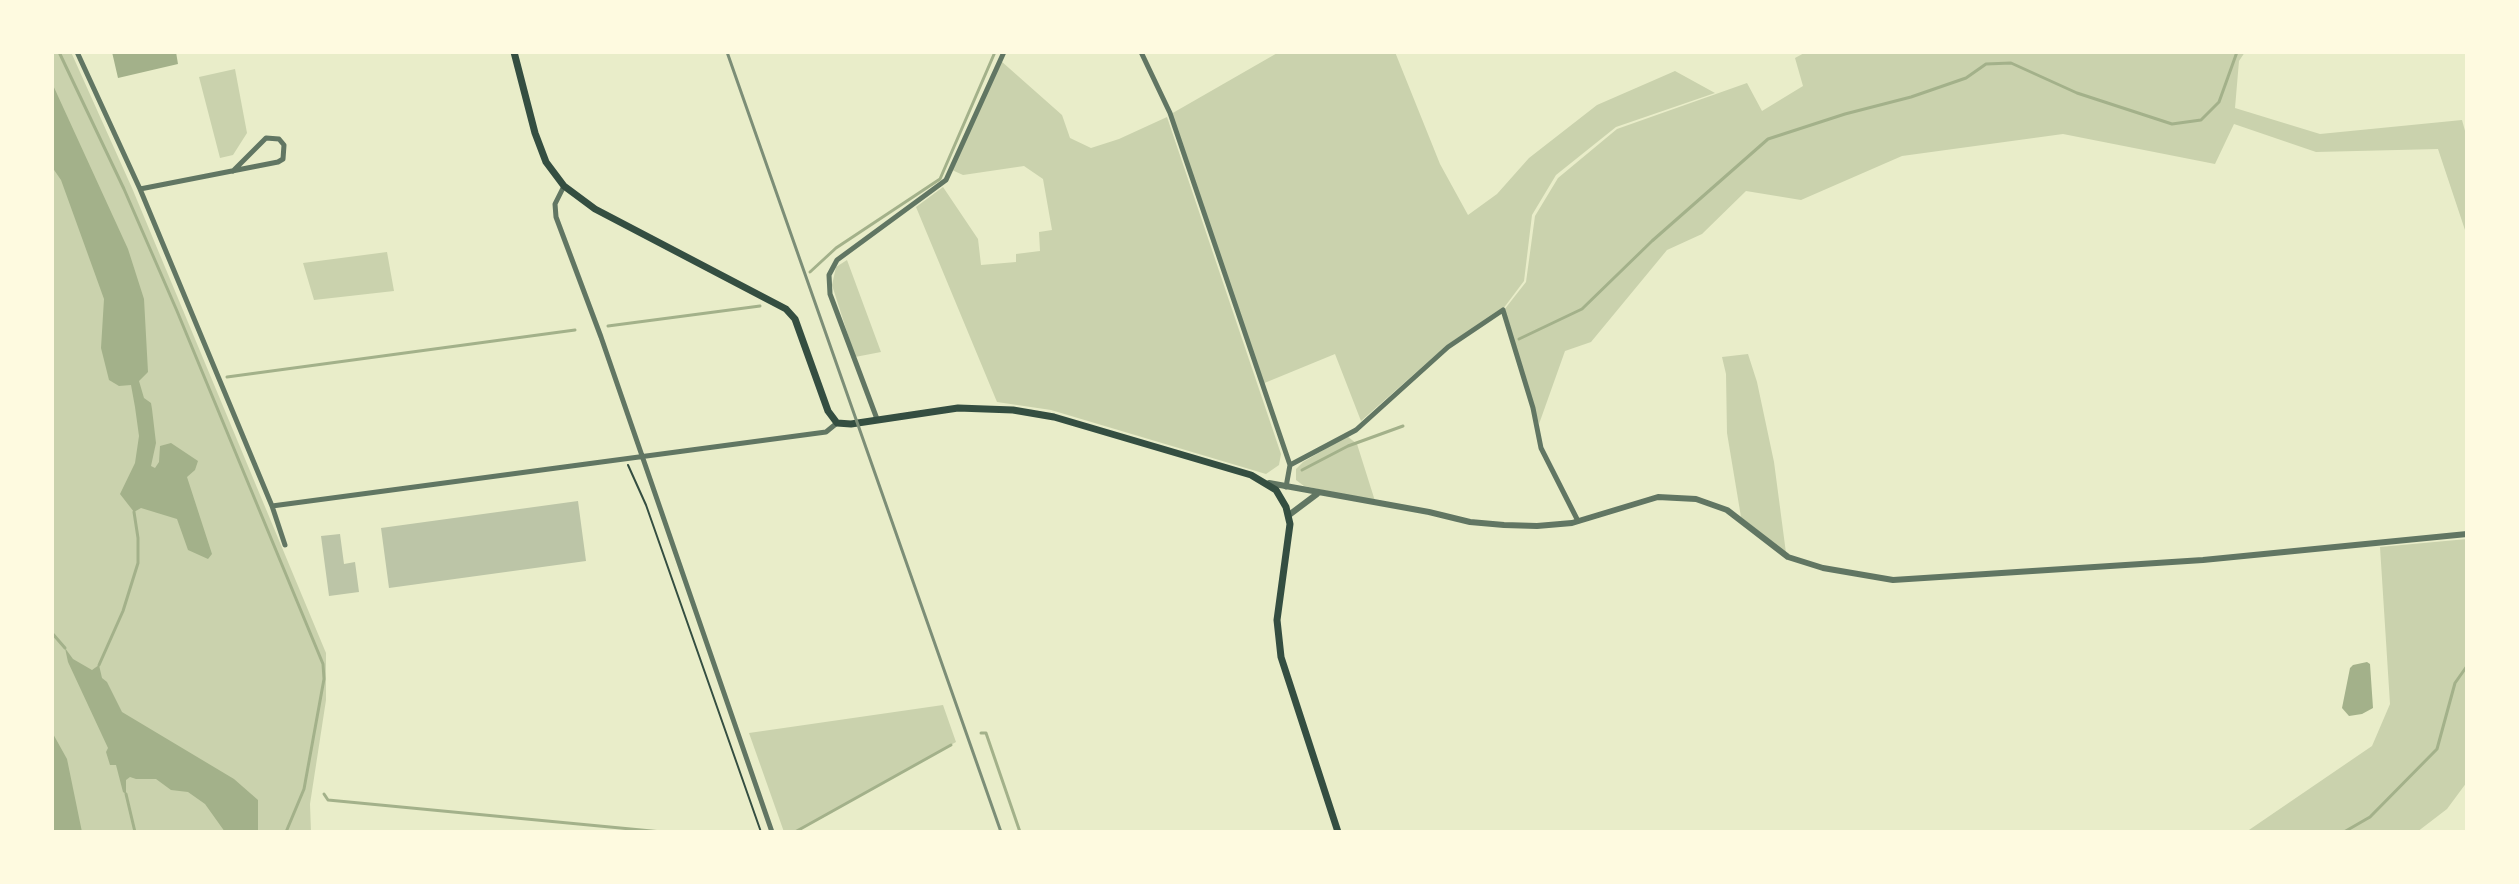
<!DOCTYPE html>
<style>
body{margin:0}
#map{position:relative;width:2519px;height:884px;overflow:hidden;background:#e9edc9;font-family:Rubik,sans-serif}
canvas{display:block}
.frame{position:absolute;inset:0;border:54px solid #fefae0;pointer-events:none}
</style>
<div id="map">
<canvas width="2519" height="884"></canvas>
<div class="frame"></div>
</div>
<script>
const g = document.querySelector('canvas').getContext('2d');
g.lineJoin = 'round';
function fillPath(path, color) { g.fillStyle = color; g.fill(path, 'evenodd'); }
const toPath = rows => new Path2D(rows.map(r => 'M' + r).join(''));
function stroke(path, color, width, dash) { g.strokeStyle = color; g.lineWidth = width; g.lineCap = dash ? 'butt' : 'round'; g.setLineDash(dash || []); g.stroke(path); }
const green = toPath([
 [52,52,71,52,132,188,326,653,326,700,310,804,311,832,52,832],
 [1279,52,1395,52,1440,164,1468,215,1497,194,1529,158,1597,105,1675,71,1715,93,1616,127,1556,175,1532,215,1524,281,1503,309,1447,345,1361,421,1335,354,1262,384,1171,114],
 [1806,52,2245,52,2239,61,2235,108,2320,134,2462,120,2467,138,2467,236,2438,149,2316,152,2234,124,2215,164,2063,134,1902,156,1801,200,1746,191,1702,234,1667,250,1591,342,1565,351,1539,424,1504,310,1526,282,1535,216,1558,178,1617,129,1747,83,1762,111,1803,86,1795,58],
 [1001,61,1062,115,1070,138,1091,148,1119,139,1167,117,1281,454,1279,465,1266,474,1051,410,997,402,916,207,943,187,978,239,981,265,1016,262,1016,254,1040,251,1039,232,1052,230,1043,179,1024,166,963,175,952,170],
 [235,69,247,133,233,155,220,158,199,77],
 [387,252,394,291,314,300,303,263],
 [847,260,881,352,855,357,832,285,836,267],
 [1748,354,1757,382,1774,462,1786,553,1741,517,1727,433,1726,374,1722,357],
 [1347,436,1357,444,1375,501,1304,486,1296,480,1296,469,1303,462],
 [2467,539,2467,782,2447,809,2417,832,2246,832,2372,746,2390,704,2380,547],
 [943,705,956,742,796,832,784,832,749,733]
]);
const water = toPath([
 [112,52,176,52,178,64,118,78],
 [52,83,128,249,144,299,148,372,139,381,144,398,151,403,152,409,156,443,151,466,155,468,159,462,160,446,171,443,198,461,195,470,187,477,212,554,208,559,188,550,177,519,141,508,134,512,120,494,135,463,139,436,135,407,131,385,119,386,109,380,101,348,104,299,61,180,52,167],
 [65,648,73,659,92,670,99,665,102,678,107,682,122,712,234,779,258,800,258,832,225,832,205,804,188,792,171,790,156,779,136,779,130,777,126,780,126,794,123,792,116,765,110,765,106,752,108,748,68,662],
 [2367,662,2370,664,2373,708,2362,714,2349,716,2342,708,2350,668,2353,665],
 [52,732,67,759,82,832,52,832]
]);
const stream = toPath([
 [59,52,124,189,177,311,323,664,324,679,304,789,286,832],
 [810,272,836,248,940,179,995,52],
 [608,326,760,306],
 [1519,339,1582,309,1652,241,1768,139,1845,114,1911,97,1966,78,1986,64,2011,63,2077,93,2172,124,2201,120,2219,102,2237,52],
 [227,377,575,330],
 [1302,470,1348,446,1403,426],
 [52,633,65,648],
 [99,665,123,611,138,563,138,538,134,512],
 [981,733,986,733,1020,832],
 [126,794,135,832],
 [324,794,328,800,662,832],
 [795,832,951,745],
 [2344,832,2370,817,2437,749,2455,683,2467,666]
]);
const building = toPath([
 [578,501,586,561,389,588,381,528],
 [340,534,344,564,355,562,359,592,329,596,321,536]
]);
const path = toPath([
 [628,465,646,505,761,832]
]);
const minor = toPath([
 [77,52,140,189,272,506,285,545],
 [1141,52,1170,113,1290,465,1286,487],
 [564,186,555,204,556,217,601,337,772,832],
 [140,189,278,162,283,159,284,145,279,139,266,138,233,171],
 [877,419,830,294,829,275,837,260,946,180,1004,52],
 [1290,465,1356,430,1448,347,1503,310,1533,408,1541,448,1578,521],
 [272,506,826,432,837,423]
]);
const tertiary = toPath([
 [1269,483,1429,512,1470,522,1504,525,1537,526,1572,523,1658,497,1696,499,1727,510,1788,557,1823,568,1893,580,2203,560,2467,534],
 [1289,515,1317,494]
]);
const secondary = toPath([
 [514,52,535,133,546,162,564,186,595,209,786,309,795,319,828,411,837,423,851,424,958,408,1013,410,1054,417,1251,475,1276,490,1286,507,1290,524,1277,620,1281,657,1338,832]
]);
const rail = toPath([
 [727,52,1001,832]
]);
fillPath(green, '#cad2ad');
fillPath(water, '#a3b18a');
stroke(stream, '#a3b18a', 3);
fillPath(building, '#bcc5a7');
stroke(path, '#344e41', 2);
stroke(minor, '#617663', 5);
stroke(tertiary, '#617663', 6);
stroke(secondary, '#344e41', 7);
stroke(rail, '#7c8e77', 3);
</script>
